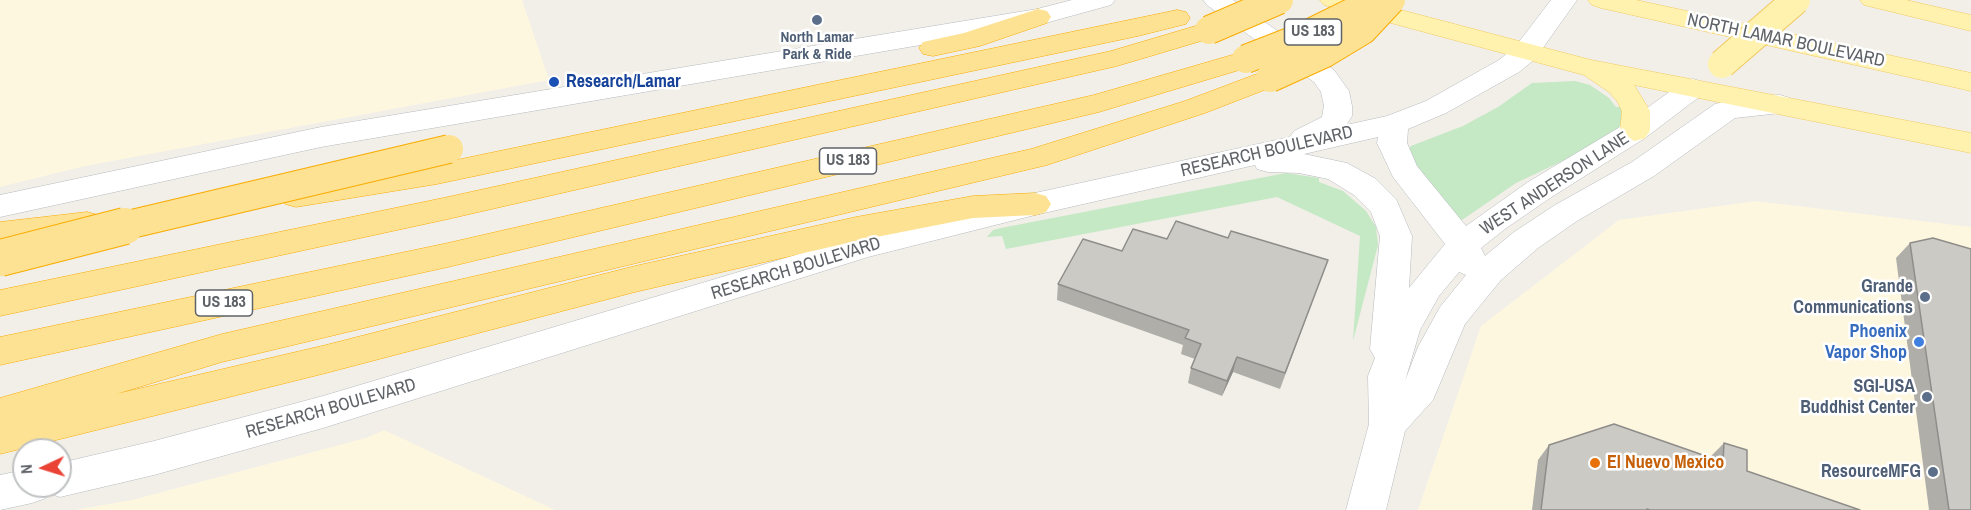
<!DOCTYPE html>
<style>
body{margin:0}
#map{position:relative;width:1971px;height:510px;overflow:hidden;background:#f1efe8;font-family:"Archivo Narrow",sans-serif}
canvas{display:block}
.north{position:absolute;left:12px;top:438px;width:60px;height:60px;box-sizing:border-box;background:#fff;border:2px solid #bfc1c3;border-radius:50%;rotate:266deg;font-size:16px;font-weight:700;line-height:24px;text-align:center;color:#5f6368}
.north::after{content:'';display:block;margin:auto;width:21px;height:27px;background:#ea4335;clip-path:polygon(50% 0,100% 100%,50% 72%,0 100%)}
</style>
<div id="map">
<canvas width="1971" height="510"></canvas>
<div class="north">N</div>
</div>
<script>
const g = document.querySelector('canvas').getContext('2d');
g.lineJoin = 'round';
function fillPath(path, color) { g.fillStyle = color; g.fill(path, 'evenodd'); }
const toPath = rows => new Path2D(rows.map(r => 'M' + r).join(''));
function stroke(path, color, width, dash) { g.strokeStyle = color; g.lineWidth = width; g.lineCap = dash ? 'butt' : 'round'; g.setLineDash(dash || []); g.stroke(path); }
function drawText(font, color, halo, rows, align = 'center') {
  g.font = font + ' "Archivo Narrow",sans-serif'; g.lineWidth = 5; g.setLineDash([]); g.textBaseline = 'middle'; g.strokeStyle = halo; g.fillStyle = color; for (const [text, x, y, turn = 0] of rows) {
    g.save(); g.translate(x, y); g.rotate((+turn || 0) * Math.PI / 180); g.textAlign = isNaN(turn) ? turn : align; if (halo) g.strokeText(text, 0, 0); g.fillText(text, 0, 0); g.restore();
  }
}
const commercial = toPath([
 [0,0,522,0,549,80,85,166,0,187],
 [1756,201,1971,227,1971,510,1418,510,1481,326,1619,220],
 [384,430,555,510,75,510,132,500,366,438]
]);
const green = toPath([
 [1575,81,1590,85,1609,98,1616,107,1623,107,1623,121,1618,129,1573,156,1516,183,1459,222,1414,172,1408,150,1411,146,1463,126,1498,107,1532,83],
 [1286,173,1319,178,1319,182,1343,191,1366,211,1376,227,1378,245,1353,341,1360,236,1277,197,1006,249,1002,236,987,237,993,230,1001,228]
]);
const secondary = toPath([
 [1072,0,1115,0,1111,5,1038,25,321,147,0,217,0,195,321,127,1037,9,1072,0],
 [1203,0,1233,0,1334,70,1349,91,1352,106,1352,116,1346,125,1387,116,1426,101,1499,60,1515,47,1551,0,1577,0,1535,59,1519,72,1446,113,1408,129,1407,143,1417,166,1466,226,1528,182,1625,124,1683,82,1693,79,1703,82,1707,88,1703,94,1645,138,1550,198,1505,229,1481,248,1485,256,1514,232,1555,205,1632,162,1715,104,1741,98,1780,95,1790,98,1794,104,1790,110,1780,113,1735,118,1654,176,1577,221,1538,248,1501,280,1465,324,1433,400,1405,431,1386,510,1346,510,1369,424,1368,376,1375,358,1370,349,1380,236,1371,212,1354,195,1328,179,1299,173,1268,172,1257,169,1255,165,1035,215,868,257,323,428,154,475,60,497,48,493,46,498,32,503,0,510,0,475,24,470,24,486,60,486,60,463,154,441,323,396,866,234,1035,193,1290,137,1294,131,1322,117,1324,106,1321,92,1314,82,1207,5,1203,0],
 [1378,137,1377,143,1393,177,1445,244,1409,288,1412,236,1396,199,1376,179,1347,163,1304,154,1378,137],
 [1459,272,1466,275,1440,307,1418,347,1405,381,1420,330,1439,296,1459,272]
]);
const primary = toPath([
 [1320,0,1363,0,1591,60,1971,133,1971,153,1634,85,1650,111,1650,131,1645,138,1635,141,1625,138,1620,131,1622,111,1617,101,1609,92,1584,75,1324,5,1320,0],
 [1588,0,1636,0,1971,73,1971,91,1601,8,1592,5,1588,0],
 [1860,0,1906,0,1971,15,1971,31,1864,5,1860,0]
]);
const motorway = toPath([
 [1038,9,1047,11,1051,17,1047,23,980,46,933,56,923,54,919,48,923,42,964,33,1038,9],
 [1177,10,1186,12,1190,18,1186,24,1138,36,437,184,296,207,285,204,280,196,285,188,296,185,437,164,1177,10],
 [1209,22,1218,24,1222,30,1218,36,1117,66,448,219,0,316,0,290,448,197,1111,51,1209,22],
 [1246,51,1256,53,1260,59,1256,65,1099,112,448,267,0,365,0,337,448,243,1094,95,1246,51],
 [1270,69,1280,72,1284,78,1280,84,1205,113,1047,165,222,362,116,394,326,345,635,266,856,217,973,196,1035,193,1046,196,1051,204,1046,212,1035,215,973,218,856,241,635,292,326,373,0,454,0,398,222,334,1031,149,1185,101,1270,69],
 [87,212,98,215,103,223,98,231,0,246,0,222,87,212]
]);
const primaryBridge = toPath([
 [1722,64,1796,0]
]);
const motorwayBridgeFar1 = toPath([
 [1209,30,1279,0],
 [1246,59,1300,38,1367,5],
 [1270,78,1325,53,1363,30,1391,0],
 [119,227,449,149]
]);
const motorwayBridge = toPath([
 [0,258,125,226]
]);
const wall = toPath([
 [1167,239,1322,276,1280,389,1233,372,1222,396,1188,383,1191,368,1195,359,1181,354,1183,345,1057,300,1058,284,1122,251],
 [1910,243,1971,510,1929,510,1896,258],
 [1724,443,1747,471,1860,510,1532,510,1538,460,1549,445,1710,457]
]);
const shadedWall = toPath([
 [1237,357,1233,372,1222,396,1227,381]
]);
const building = toPath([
 [1176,221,1228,238,1231,231,1328,260,1285,373,1237,357,1227,381,1191,368,1201,344,1185,338,1189,330,1058,284,1083,239,1122,251,1133,229,1167,239,1176,221],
 [1933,238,1971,249,1971,510,1949,510,1910,243,1933,238],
 [1614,424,1723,462,1724,443,1747,450,1747,471,1860,510,1650,510,1647,509,1647,510,1541,510,1549,445,1614,424]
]);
const markers = [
 [817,20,6,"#5c6f8a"],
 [554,82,6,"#1a4fb4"],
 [1925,297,6,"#5c6f8a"],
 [1919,342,6,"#3f7fe0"],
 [1927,397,6,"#5c6f8a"],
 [1595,463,6,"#e8710a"],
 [1933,472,6,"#5c6f8a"]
];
const farServicenames = [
 ["North Lamar",817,38],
 ["Park & Ride",817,55]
];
const shields = [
 [1313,32,57],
 [848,161,57],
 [224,303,57]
];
const shieldNames = [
 ["US 183",1313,32],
 ["US 183",848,161],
 ["US 183",224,303]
];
const streetNames = [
 ["NORTH LAMAR BOULEVARD",1786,41,12],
 ["RESEARCH BOULEVARD",1267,152,-13],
 ["WEST ANDERSON LANE",1555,184,-33],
 ["RESEARCH BOULEVARD",796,269,-17],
 ["RESEARCH BOULEVARD",331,409,-16]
];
const transitNames = [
 ["Research/Lamar",566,82]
];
const serviceNames = [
 ["Grande",1913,287],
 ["Communications",1913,308],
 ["SGI-USA",1915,387],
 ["Buddhist Center",1915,408],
 ["ResourceMFG",1921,472]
];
const shopNames = [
 ["Phoenix",1907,332],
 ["Vapor Shop",1907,353]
];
const foodNames = [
 ["El Nuevo Mexico",1607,463]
];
fillPath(commercial, '#fef7e0');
fillPath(green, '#c5e8c5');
stroke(secondary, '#b6babf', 1);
stroke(primary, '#f2c960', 1);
stroke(motorway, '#f9ab00', 1);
fillPath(secondary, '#fff');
fillPath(primary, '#fff2af');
fillPath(motorway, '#fde293');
stroke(primaryBridge, '#f2c960', 30, []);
stroke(motorwayBridgeFar1, '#f9ab00', 30, []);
stroke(motorwayBridge, '#f9ab00', 38, []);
stroke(primaryBridge, '#fff2af', 28);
stroke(motorwayBridgeFar1, '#fde293', 28);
stroke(motorwayBridge, '#fde293', 36);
fillPath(wall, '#afaea9');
fillPath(shadedWall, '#8f8d8a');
fillPath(building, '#cccac5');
stroke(building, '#8f8d8a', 1.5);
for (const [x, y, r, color] of markers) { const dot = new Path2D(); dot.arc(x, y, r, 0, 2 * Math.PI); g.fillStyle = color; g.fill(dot); stroke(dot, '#fff', 2); }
drawText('bold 15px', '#4e5e75', '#fff', farServicenames);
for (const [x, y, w] of shields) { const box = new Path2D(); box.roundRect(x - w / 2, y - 13, w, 26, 4.5); g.fillStyle = '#fff'; g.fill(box); stroke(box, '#5f6368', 1.5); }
drawText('bold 16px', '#5f6368', null, shieldNames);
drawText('18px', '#5f6368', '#fff', streetNames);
drawText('bold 18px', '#164399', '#fff', transitNames, 'left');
drawText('bold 18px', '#4e5e75', '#fff', serviceNames, 'right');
drawText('bold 18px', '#366cbe', '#fff', shopNames, 'right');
drawText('bold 18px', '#c56008', '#fff', foodNames, 'left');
</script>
